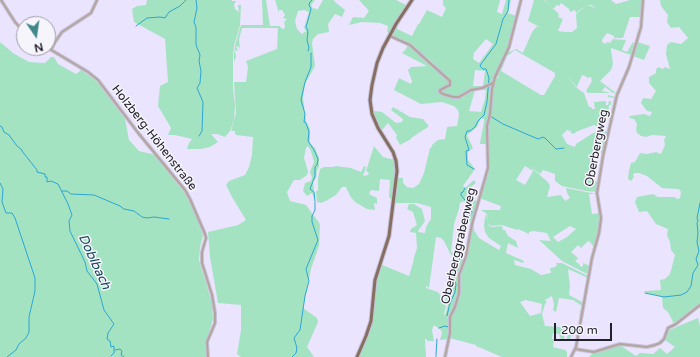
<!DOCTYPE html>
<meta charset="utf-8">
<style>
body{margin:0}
#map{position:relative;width:700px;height:357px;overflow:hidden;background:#eae4fe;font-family:"Varela Round",sans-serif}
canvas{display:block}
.north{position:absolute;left:16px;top:16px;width:40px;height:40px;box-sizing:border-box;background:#f6f5fb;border:1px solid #a2a0a9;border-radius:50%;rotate:167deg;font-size:11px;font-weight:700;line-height:16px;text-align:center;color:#24212d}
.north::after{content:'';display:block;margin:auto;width:14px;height:18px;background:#3f8789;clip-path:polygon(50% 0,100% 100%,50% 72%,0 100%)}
.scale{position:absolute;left:554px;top:323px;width:58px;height:18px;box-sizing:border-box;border:2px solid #24212d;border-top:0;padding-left:5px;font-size:12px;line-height:14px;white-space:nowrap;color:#24212d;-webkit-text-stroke:3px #f6f5fb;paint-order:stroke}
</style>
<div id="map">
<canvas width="700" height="357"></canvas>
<div class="north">N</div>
<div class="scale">200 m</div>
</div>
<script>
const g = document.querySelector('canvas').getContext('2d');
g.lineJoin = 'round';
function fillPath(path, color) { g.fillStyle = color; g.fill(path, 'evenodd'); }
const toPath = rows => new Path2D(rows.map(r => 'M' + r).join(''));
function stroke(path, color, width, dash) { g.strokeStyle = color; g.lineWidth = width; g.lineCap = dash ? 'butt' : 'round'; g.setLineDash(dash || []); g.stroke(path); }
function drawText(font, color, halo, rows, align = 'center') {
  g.font = font + ' "Varela Round",sans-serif'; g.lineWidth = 3; g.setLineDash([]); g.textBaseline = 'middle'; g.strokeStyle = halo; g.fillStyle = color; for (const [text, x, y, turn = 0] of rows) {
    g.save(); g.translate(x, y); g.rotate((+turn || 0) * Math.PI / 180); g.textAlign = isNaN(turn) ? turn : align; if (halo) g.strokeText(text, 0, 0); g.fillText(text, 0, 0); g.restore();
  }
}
const green = toPath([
 [147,0,232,0,232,1,236,1,234,5,235,9,239,12,238,5,241,5,240,26,235,42,233,53,233,88,235,105,234,120,230,131,225,137,217,134,211,134,218,142,210,147,201,149,187,149,189,143,192,139,175,135,168,135,171,128,158,106,160,86,168,82,165,39,134,22,132,9,137,6,146,5],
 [262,0,266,0,270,26,280,26,281,28,284,29,285,26,284,22,287,19,283,18,285,15,282,10,279,10,279,13,275,0,315,0,311,5,313,9,315,8,317,10,323,0,334,0,335,2,345,10,342,17,335,14,328,24,329,32,318,34,313,39,312,43,315,66,305,84,303,97,306,121,310,129,310,143,315,148,319,158,319,167,317,170,316,178,313,182,315,201,312,193,307,196,303,191,305,183,311,181,312,178,310,172,314,162,311,151,308,146,306,148,304,158,308,171,307,175,300,180,294,180,287,192,290,201,306,205,320,224,319,246,311,269,303,308,317,318,318,322,307,347,314,357,241,357,237,354,241,330,241,305,218,303,210,257,208,232,238,225,246,220,232,197,226,185,229,181,245,175,249,167,252,155,253,137,236,135,235,134,235,131,231,131,236,113,234,82,246,82,248,67,246,61,277,49,278,28,242,28,239,39,240,50,239,47,236,46,238,51,235,50,236,57,234,62,234,53,236,42,241,25,263,25],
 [304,10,309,12,304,28,306,31,302,34,297,29,295,21,298,11],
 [359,0,396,0,406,5,411,0,407,6,405,5,406,8,389,33,387,32,388,26,380,23,362,22,349,25,353,17,364,18,369,11],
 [443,0,500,0,497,12,502,14,506,0,511,0,508,13,516,16,510,42,492,82,482,88,473,89,457,97,443,94,440,90,450,86,451,82,431,61,411,45,391,36,398,24,397,29,412,36,418,24,419,24,427,10,442,17,446,8,443,5],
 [486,39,493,44,479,63,473,59,474,53],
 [475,70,485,71,483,86,473,86],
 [534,0,544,0,559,14,558,17,563,19,558,31,566,32,572,32,577,28,576,14,587,5,596,8,591,5,587,5,576,13,575,10,570,12,569,9,561,3,559,6,557,5,553,9,545,0,611,0,616,4,630,0,642,0,641,17,630,17,623,38,614,38,614,36,607,33,602,40,602,42,606,44,607,42,610,43,613,39,626,40,622,50,627,52,633,42,634,43,631,55,611,48,611,49,613,64,611,70,600,81,616,93,613,93,605,87,602,91,611,93,588,93,586,91,592,81,591,77,586,78,587,77,582,75,577,87,565,74,578,89,584,93,589,107,591,107,592,109,595,109,594,102,606,101,606,105,608,105,609,101,611,101,611,105,609,105,608,117,610,117,614,98,608,97,608,95,615,97,610,119,602,116,597,125,607,132,601,166,601,151,603,144,594,146,590,178,598,182,597,192,586,191,562,186,555,181,555,174,543,170,540,174,528,165,548,182,550,186,547,197,561,195,565,201,570,198,567,193,566,188,596,194,589,194,592,214,600,213,599,230,595,246,594,247,590,242,588,241,581,248,578,245,571,252,577,257,578,259,575,261,579,264,581,267,583,266,583,263,590,266,587,274,562,261,539,240,551,241,547,233,533,231,529,232,529,234,518,229,517,230,502,225,490,226,488,222,487,214,481,210,500,210,501,206,479,198,488,168,487,130,491,95,496,78,500,77,496,76,508,51,510,52,516,49,523,53,532,32,537,26,539,28,538,26,528,21],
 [515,50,555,73,555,76,544,95,541,95,501,71,507,56],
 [594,125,601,128,576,144,575,147,567,144,562,135,567,130,569,131,570,130,571,131,570,132,573,134,578,131],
 [525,166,533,171,525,185,516,180],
 [570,226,576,229,567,237,558,242,553,237],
 [660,0,700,0,700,303,687,313,686,318,674,324,668,312,663,308,662,297,644,292,645,291,661,290,660,280,665,279,670,274,675,255,671,250,670,242,667,235,668,229,656,224,647,211,639,212,635,202,637,197,653,194,658,197,674,197,678,199,680,198,681,192,679,189,662,188,647,176,639,173,634,173,633,176,634,177,631,181,628,179,629,171,631,163,635,162,640,153,647,154,656,152,661,154,665,145,664,140,666,136,652,135,646,137,641,136,637,133,636,129,637,124,634,119,629,118,630,116,644,114,650,116,652,112,647,111,641,103,643,98,651,99,656,91,649,83,649,77,656,73,656,70,658,67,663,69,665,67,670,69,666,54,667,45,671,42,681,44,688,38,679,27,671,28,667,22,668,15,661,6],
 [0,42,13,53,29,62,45,63,51,57,54,57,58,64,76,74,81,70,90,76,98,83,125,119,129,140,139,151,152,154,155,156,184,192,193,208,203,235,200,248,199,260,212,303,213,319,205,346,207,357,0,357],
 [637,42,650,46,644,60,633,56],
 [408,44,450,81,449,85,439,89,439,92,441,94,457,98,462,97,469,91,489,86,492,86,489,114,487,122,487,144,480,144,480,143,484,122,484,119,481,118,477,127,467,135,473,148,468,152,468,160,475,169,463,186,465,188,474,180,476,183,468,189,466,197,477,201,471,224,469,220,466,225,468,229,464,229,464,233,462,232,463,218,469,211,464,201,460,203,459,209,454,224,451,252,459,255,459,257,465,259,459,275,459,290,454,308,447,317,449,319,450,328,448,339,440,340,442,333,441,330,434,325,432,330,434,341,428,341,425,338,426,357,358,357,367,337,372,322,375,288,380,264,409,276,413,263,414,257,417,248,416,233,410,232,411,229,417,225,413,212,407,209,409,204,414,204,422,209,425,221,418,231,418,232,425,233,426,227,431,219,431,207,417,203,395,203,398,178,403,178,403,183,407,187,413,188,419,184,424,173,430,148,432,147,432,145,438,140,445,139,447,127,457,126,459,114,458,110,454,106,442,102,421,104,394,90,399,78,411,84,412,81,408,70,411,67,427,66,402,53,406,49],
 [475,90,486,90,485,99,481,112,469,111],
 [436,237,441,238,444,241,450,253,454,259,445,302,448,305,445,315,444,314,446,306,442,297,438,292,426,288,426,286,429,288],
 [393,107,410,117,423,119,428,125,428,127,411,138,411,139,400,145,396,138,397,135,388,123,381,131,375,118,374,111,382,112,396,123,402,122,403,119,391,110],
 [374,146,383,157,395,160,396,171,393,198,390,199,389,196,390,180,380,179,379,191,371,190,369,194,377,198,377,204,374,203,375,210,367,209,355,202,350,196,346,187,342,187,336,195,326,201,321,203,317,202,316,191,318,191,318,179,320,169,324,167,334,167,335,166,351,168,361,172,364,166,366,167,363,176,368,175,369,173,366,171],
 [486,213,489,226,492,227,502,226,503,230,505,230,508,236,516,241,518,248,508,243,506,253,524,261,523,263,514,260,515,265,531,269,541,275,551,273,550,268,555,267,557,265,556,263,562,263,588,276,588,278,568,269,570,286,569,295,584,303,580,315,579,315,582,306,573,300,559,298,556,312,553,310,554,305,552,296,545,300,547,302,545,304,542,314,545,326,578,328,577,334,570,337,570,339,567,339,568,329,565,329,564,339,561,339,559,334,553,333,552,339,554,339,553,347,565,350,567,352,567,357,502,357,476,346,476,345,449,338,450,319,460,293,460,276,467,255,472,226,474,222,474,230,479,238,499,250,501,246,489,238,485,232,484,225],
 [526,300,542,304,541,313,530,316,520,302],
 [698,318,700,326,700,357,589,357,593,353,600,352,620,345,636,356,640,353,653,354,660,348,667,354,675,347,665,340,669,330]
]);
const stream = toPath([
 [196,0,197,8,194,22,196,27,196,45,200,55,199,61,201,71,200,83,197,88,203,102,202,131,199,136],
 [136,26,147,18,160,17,165,18,169,12,180,6,186,0],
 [308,51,309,48,307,40,308,31,306,27,311,9,309,5,310,2,312,0],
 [311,53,311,67,305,82,301,100,305,114,304,122,306,123,309,132,308,141,314,150,318,159,317,165,315,167,315,176,310,189,314,192,315,201],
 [490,116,503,124,538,139,543,137,545,138,556,149,564,148],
 [0,126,2,127,4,132,9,135,17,146,22,150,22,151,37,170,37,172,45,174,45,177,47,177,47,182,51,181,58,184,68,204,72,215,69,221,70,231,85,262,87,271,97,284,104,310,114,324,108,333,107,339,110,341,111,347,114,346,114,353,111,356],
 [474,169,467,165,466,151,469,150,465,137,467,131,470,131,475,127,478,121,484,115,487,102,489,78,486,69,483,69,480,66,481,64,496,44,503,19,508,11,509,0],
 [0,183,3,189,2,202,6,213,12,213,15,218,35,278,35,291,29,317,29,332,26,338,19,344,16,350,7,357],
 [62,191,67,191,71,194,94,195,120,206,124,209,134,211,142,217,147,218,154,217,169,219],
 [461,253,464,225,466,219,472,213,471,208,461,195,461,193,463,192,465,188],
 [645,293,664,297,681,295,687,292,691,286,693,273,698,265,696,259,699,251,697,242,698,233,697,223,698,221,697,218,700,203],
 [449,306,455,292,456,284,454,279,460,257],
 [447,316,449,307],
 [439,328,445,326,449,327],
 [115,350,120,349,122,351,121,355,124,357],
 [436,355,437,339],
 [292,357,296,353,297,348,294,338,300,330,305,296,309,281,306,269,318,240,312,222,312,216,315,210,315,202],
 [436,357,436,356]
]);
const minor = toPath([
 [1,0,15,22,24,32],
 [390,36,410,45,450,81,450,85,440,90,440,92,443,94,453,97,459,97,471,90,482,88,493,83],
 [48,48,88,72,98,80,139,134,185,190,190,199,205,234,206,238,202,252,202,263,212,295,215,313,215,323,207,342,208,357],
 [51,50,55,42,62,32,91,13,97,0],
 [575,349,594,352,620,344,647,347,655,345,660,343,664,339,668,328,676,324,700,305],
 [445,357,450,333,450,317,455,307,459,293,459,275,466,256,472,224,488,168,487,126,490,114,492,89,495,77,509,47,521,0],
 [571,357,576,347,592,258,599,233,601,218,597,193,603,156,617,95,629,67,641,27,643,0]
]);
const major = toPath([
 [357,357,366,336,371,321,375,280,389,236,397,171,396,161,393,152,378,128,372,114,370,100,372,85,377,63,383,48,396,24,412,0]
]);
const streetNames = [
 ["Holzberg-Höhenstraße",154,138,52],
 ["Oberbergweg",597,148,-79],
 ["Oberberggrabenweg",459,246,-77]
];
const waterNames = [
 ["Doblbach",94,262,65]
];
fillPath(green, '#a4e3c2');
stroke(stream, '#2ca6d2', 1);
stroke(minor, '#c6c1d8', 4);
stroke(major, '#c6c1d8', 5);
stroke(minor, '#b4a69e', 2);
stroke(major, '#866f60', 3);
drawText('12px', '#24212d', '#f6f5fb', streetNames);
drawText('italic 13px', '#154558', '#f6f5fb', waterNames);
</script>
